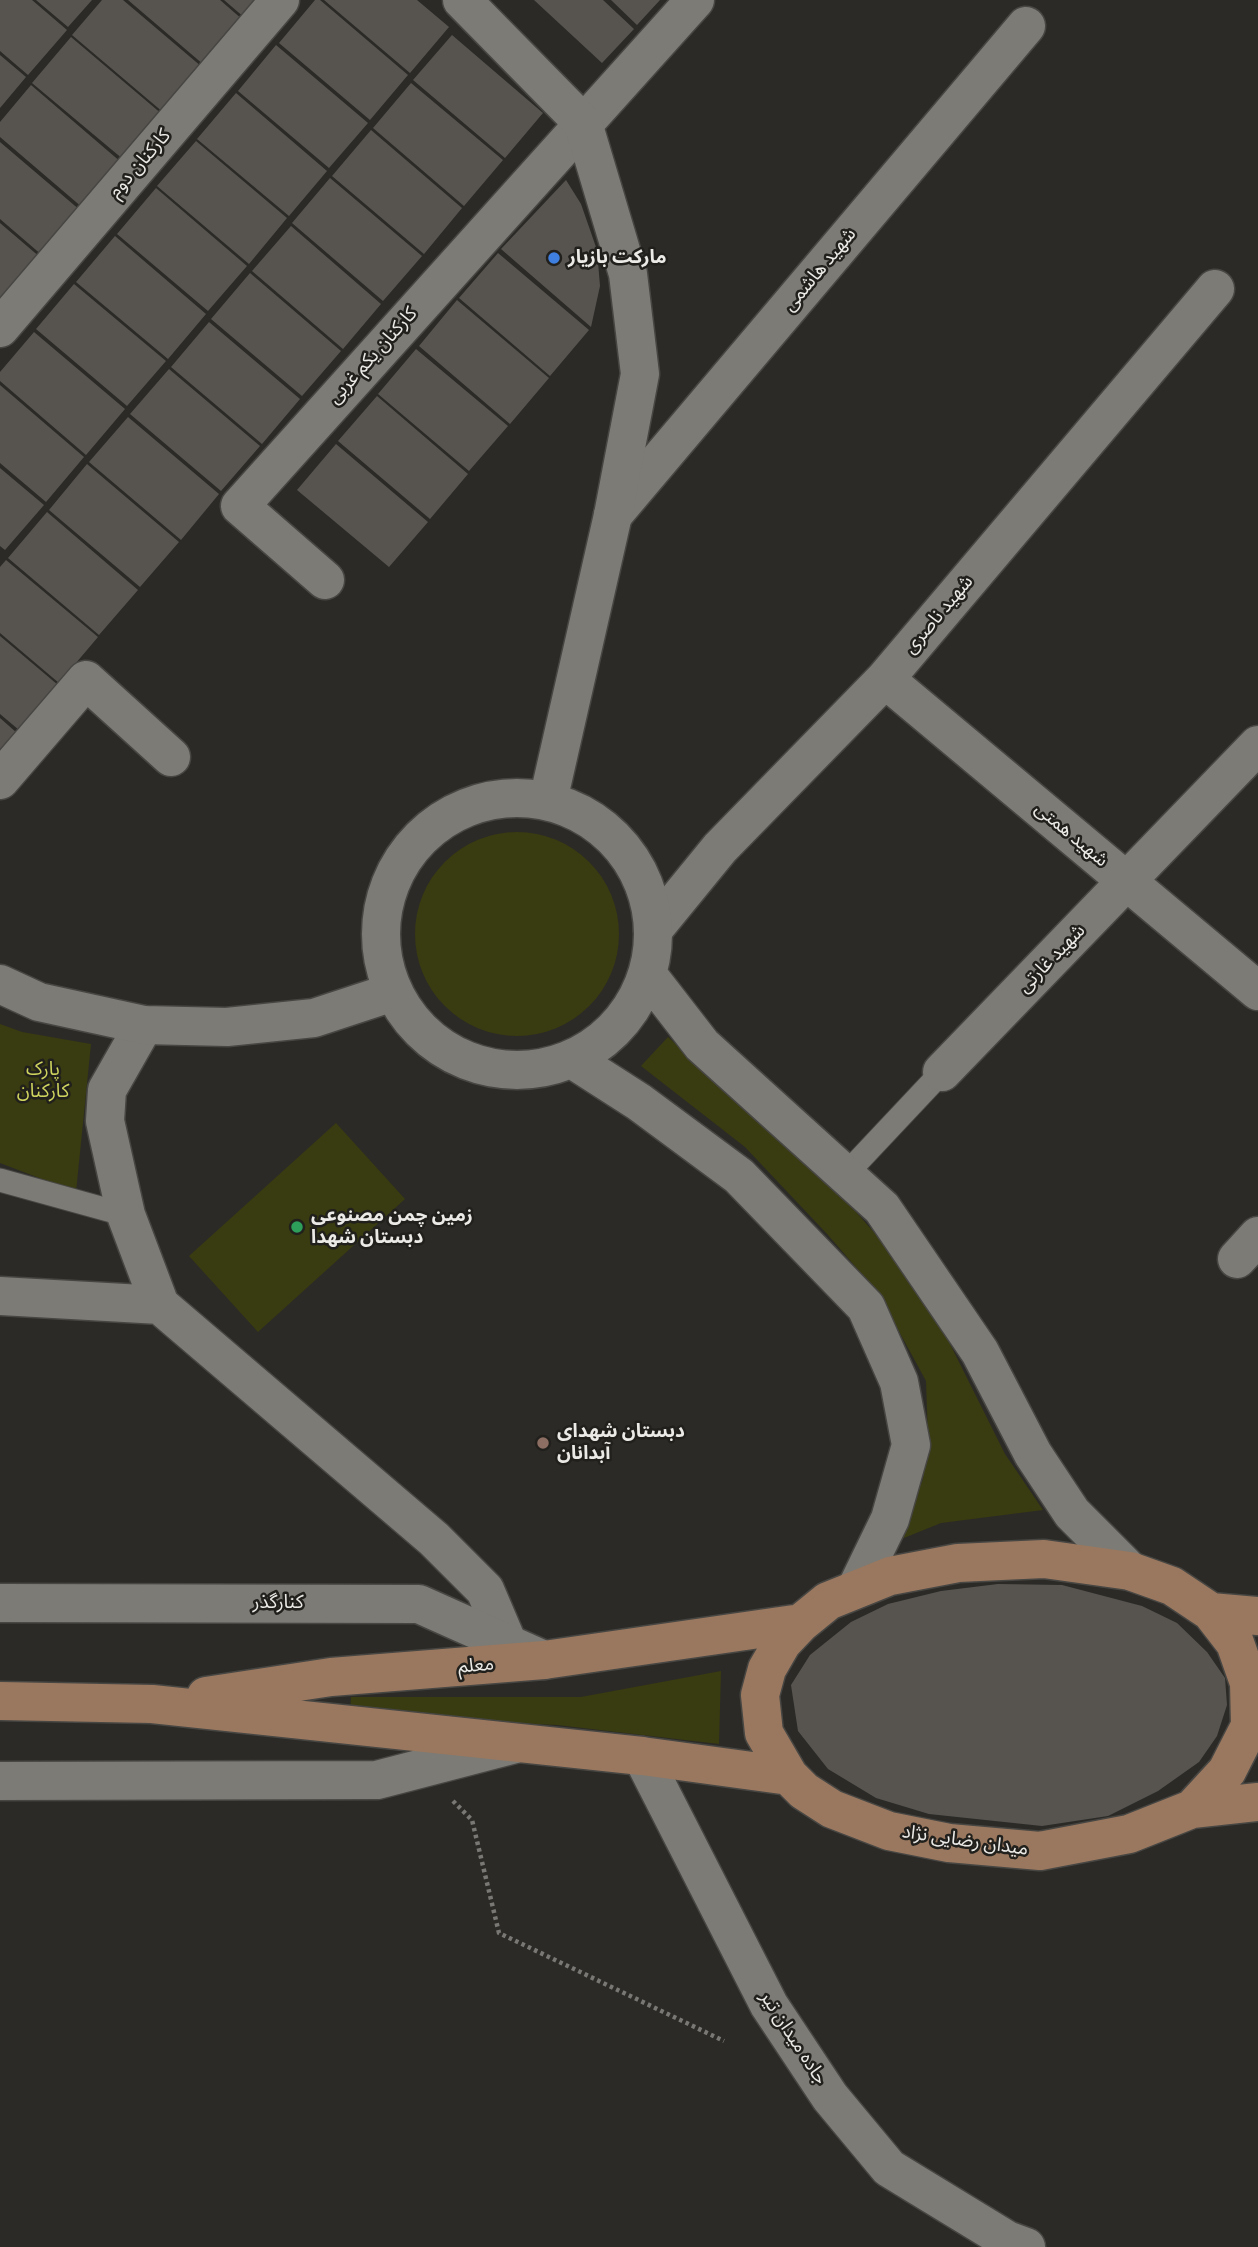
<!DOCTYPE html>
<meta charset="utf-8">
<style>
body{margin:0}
canvas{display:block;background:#2b2a26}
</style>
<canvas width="1258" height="2247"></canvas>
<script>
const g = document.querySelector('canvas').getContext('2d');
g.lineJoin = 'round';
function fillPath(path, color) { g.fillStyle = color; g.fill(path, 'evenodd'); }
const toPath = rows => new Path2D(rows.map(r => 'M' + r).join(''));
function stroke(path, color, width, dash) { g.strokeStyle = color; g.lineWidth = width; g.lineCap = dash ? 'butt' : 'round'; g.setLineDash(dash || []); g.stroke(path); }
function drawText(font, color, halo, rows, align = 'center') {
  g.font = font + ' Signika,"Noto Sans Arabic",sans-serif'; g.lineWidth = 5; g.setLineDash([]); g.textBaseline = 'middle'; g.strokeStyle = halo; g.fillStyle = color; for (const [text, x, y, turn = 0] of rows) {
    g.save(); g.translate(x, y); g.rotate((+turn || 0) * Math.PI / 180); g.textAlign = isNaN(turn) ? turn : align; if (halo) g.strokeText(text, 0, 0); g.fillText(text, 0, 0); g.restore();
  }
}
const green = toPath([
 '415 934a102 102 0 1 1 204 0a102 102 0 1 1-204 0Z',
 [0,1024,22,1032,91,1044,76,1192,0,1163],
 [668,1037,856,1212,886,1246,936,1316,1005,1454,1043,1510,941,1523,899,1540,923,1479,928,1438,926,1381,895,1324,860,1272,828,1235,745,1147,641,1066],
 [336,1123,405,1199,258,1332,189,1256],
 [721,1671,719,1744,557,1725,350,1715,351,1697,581,1697]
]);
const building = toPath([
 [0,0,32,0,67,30,28,75,0,51],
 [36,0,92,0,68,27],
 [102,0,123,0,202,67,164,113,72,35],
 [128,0,220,0,243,20,204,65],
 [224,0,260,0,245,18],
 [315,0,320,0,408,75,370,120,279,43],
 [324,0,417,0,449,27,410,73],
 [534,0,603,0,634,29,602,63],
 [611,0,660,0,637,25],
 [452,35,543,113,505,158,413,80],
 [71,37,163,115,124,160,32,83],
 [276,45,368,123,329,168,238,91],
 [0,55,26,77,0,108],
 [411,83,503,160,464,206,373,128],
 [31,85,122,163,83,208,0,137,0,122],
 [236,93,327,171,289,216,197,139],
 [371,130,462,208,424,254,332,176],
 [196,141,287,218,249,264,157,186],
 [0,142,81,211,43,256,0,219],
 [330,178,422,256,383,301,292,223],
 [566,180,581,204,597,250,600,286,591,327,501,249],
 [156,188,247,266,208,311,117,234],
 [0,223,41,258,0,302],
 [291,226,381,304,343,349,252,271],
 [115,236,206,314,168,359,76,282],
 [498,253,589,330,550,376,459,298],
 [250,273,341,351,302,396,211,319],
 [74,284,166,361,127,406,36,329],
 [457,300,549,378,510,424,419,346],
 [209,322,300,399,262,444,171,367],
 [34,332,125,409,86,455,0,381,0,372],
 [416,349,508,426,469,471,378,394],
 [169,369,260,446,221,491,130,414],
 [0,385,84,457,46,502,0,463],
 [377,396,468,474,430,519,338,441],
 [128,417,219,494,181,540,89,462],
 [336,444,428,522,389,567,297,490],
 [87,464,179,542,140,587,49,510],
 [0,468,44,505,5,550,0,546],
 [47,512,138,590,99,635,8,558],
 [6,560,98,637,59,683,0,633,0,567],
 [0,636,58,685,19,730,0,714],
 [0,718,17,733,0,753],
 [998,1584,1062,1585,1142,1606,1177,1623,1207,1652,1225,1678,1227,1705,1217,1736,1199,1762,1158,1791,1108,1816,1042,1826,929,1814,876,1798,828,1769,798,1731,791,1685,810,1655,851,1622,888,1604,941,1591]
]);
const path = toPath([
 [453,1801,472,1820,499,1933,724,2041]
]);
const service = toPath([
 [847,1173,942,1072],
 [0,1180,126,1215]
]);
const minor = toPath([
 [0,328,280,0],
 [613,515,1026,26],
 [325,580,240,506,695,0],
 [885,679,1258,991],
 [0,780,86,680,171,757],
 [653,930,720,848,885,679,1215,289],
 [942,1072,1258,745],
 [1237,1259,1258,1236],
 [0,1296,160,1305,126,1215,105,1121,107,1090,144,1025],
 [160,1305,434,1539,485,1590,508,1644],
 [642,1756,769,2005,830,2097,889,2168,1007,2240,1026,2247]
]);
const tertiary = toPath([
 [462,0,583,123,628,274,640,374,613,515,548,801],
 '381 934a136 136 0 1 1 272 0a136 136 0 1 1-272 0Z',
 [647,974,702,1045,882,1208,980,1352,1033,1454,1072,1513,1130,1571],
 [0,984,39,1002,144,1025,227,1027,314,1018,393,992],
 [572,1059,639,1102,739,1176,866,1307,899,1382,911,1445,890,1519,856,1589],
 [0,1603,419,1604,544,1660],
 [0,1781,377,1780,515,1744]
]);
const secondary = toPath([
 [1044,1559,1130,1571,1172,1586,1211,1612,1235,1643,1249,1683,1250,1726,1227,1771,1192,1809,1129,1834,1040,1851,949,1843,889,1831,832,1809,804,1791,789,1776,764,1733,760,1695,767,1669,782,1643,801,1623,828,1601,890,1576,958,1563,1044,1559],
 [1211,1612,1258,1616],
 [206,1696,331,1677,544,1660,801,1623],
 [0,1701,152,1704,642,1756,789,1776],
 [1192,1809,1258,1802]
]);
const markers = [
 [554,258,7,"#3f7fe0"],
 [297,1227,7,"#2e9e5b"],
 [543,1443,7,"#8d6e63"]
];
const streetNames = [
 ["کارکنان دوم",140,164,-49],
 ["شهید هاشمی",820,270,-50],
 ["کارکنان یکم غربی",373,356,-48],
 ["شهید ناصری",939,615,-50],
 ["شهید همتی",1071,835,40],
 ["شهید غارتی",1052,959,-46],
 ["کنارگذر",278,1603],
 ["معلم",476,1666,-5],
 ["میدان رضایی نژاد",965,1841,8],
 ["جاده میدان تیر",793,2038,57]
];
const poiNames = [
 ["مارکت بازیار",568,258],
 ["زمین چمن مصنوعی",311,1216],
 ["دبستان شهدا",311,1238],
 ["دبستان شهدای",557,1432],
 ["آبدانان",557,1454]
];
const parkNames = [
 ["پارک",43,1070],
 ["کارکنان",43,1092]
];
fillPath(green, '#393b10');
fillPath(building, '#575450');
stroke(service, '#474643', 25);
stroke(minor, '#474643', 41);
stroke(tertiary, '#474643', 41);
stroke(secondary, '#474643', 41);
stroke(path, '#797874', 4.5, [3.5, 3.5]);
stroke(service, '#7c7b76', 23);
stroke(minor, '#7c7b76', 38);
stroke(tertiary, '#7c7b76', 38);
stroke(secondary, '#9a785f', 38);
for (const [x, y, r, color] of markers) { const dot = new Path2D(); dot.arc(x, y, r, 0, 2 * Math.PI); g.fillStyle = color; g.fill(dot); stroke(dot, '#21201c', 2.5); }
drawText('19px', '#ebeae7', '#21201c', streetNames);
drawText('bold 19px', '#ebeae7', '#21201c', poiNames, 'left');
drawText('19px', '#ced45e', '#21201c', parkNames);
</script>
